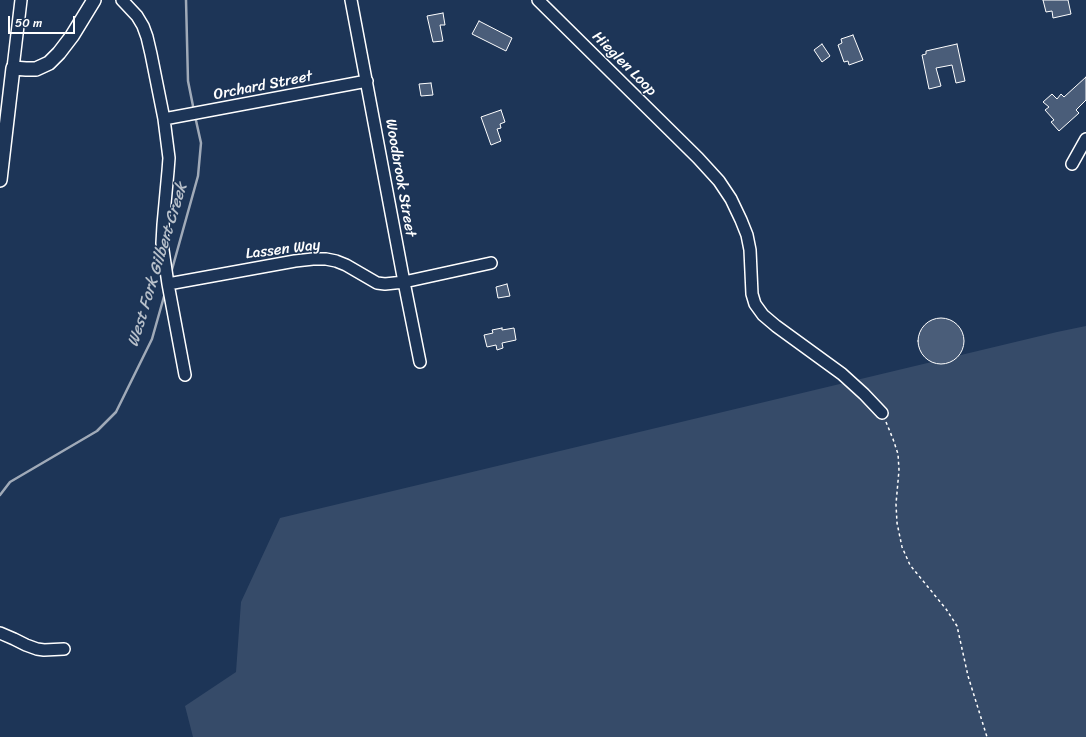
<!DOCTYPE html>
<style>
body{margin:0}
#map{position:relative;width:1086px;height:737px;overflow:hidden;background:#1d3557;font-family:Sriracha,sans-serif}
canvas{display:block}
.scale{position:absolute;left:8px;top:16px;width:67px;height:18px;box-sizing:border-box;border:2px solid #fff;border-top:0;padding-left:5px;font-size:12px;line-height:14px;white-space:nowrap;color:#fff;-webkit-text-stroke:3px #1d3557;paint-order:stroke}
</style>
<div id="map">
<canvas width="1086" height="737"></canvas>
<div class="scale">50 m</div>
</div>
<script>
const g = document.querySelector('canvas').getContext('2d');
g.lineJoin = 'round';
function fillPath(path, color) { g.fillStyle = color; g.fill(path, 'evenodd'); }
const toPath = rows => new Path2D(rows.map(r => 'M' + r).join(''));
function stroke(path, color, width, dash) { g.strokeStyle = color; g.lineWidth = width; g.lineCap = dash ? 'butt' : 'round'; g.setLineDash(dash || []); g.stroke(path); }
function drawText(font, color, halo, rows, align = 'center') {
  g.font = font + ' Sriracha,sans-serif'; g.lineWidth = 3; g.setLineDash([]); g.textBaseline = 'middle'; g.strokeStyle = halo; g.fillStyle = color; for (const [text, x, y, turn = 0] of rows) {
    g.save(); g.translate(x, y); g.rotate((+turn || 0) * Math.PI / 180); g.textAlign = isNaN(turn) ? turn : align; if (halo) g.strokeText(text, 0, 0); g.fillText(text, 0, 0); g.restore();
  }
}
const green = toPath([
 [1086,326,1086,737,193,737,185,706,236,672,241,602,280,518,1057,332]
]);
const stream = toPath([
 [186,0,188,81,194,111],
 [171,273,198,176,201,143,195,116],
 [0,495,10,482,97,431,116,412,152,339,165,293]
]);
const building = toPath([
 [1043,0,1068,0,1071,14,1053,18,1052,11,1046,12,1043,0],
 [443,13,445,25,440,25,443,41,433,42,427,16,443,13],
 [479,21,512,38,506,51,472,34,479,21],
 [853,35,863,60,849,65,848,61,844,62,838,45,842,43,841,39,853,35],
 [822,44,830,56,822,62,814,50,822,44],
 [957,44,965,81,956,83,952,65,936,68,941,86,929,89,922,55,926,54,926,51,957,44],
 [1086,77,1086,100,1076,110,1079,113,1059,131,1051,122,1054,120,1045,110,1049,107,1043,102,1052,94,1057,99,1061,94,1064,97,1086,77],
 [431,83,433,95,421,96,419,84,431,83],
 [501,110,505,122,500,124,501,128,497,129,501,141,491,145,481,117,501,110],
 [507,284,510,296,498,298,496,287,507,284],
 '918 341a23 23 0 1 1 46 0a23 23 0 1 1-46 0Z',
 [502,328,502,330,514,328,516,340,502,343,503,348,497,350,496,345,487,347,484,335,493,333,492,330,502,328]
]);
const path = toPath([
 [886,422,893,439,898,454,899,470,896,504,897,523,902,547,910,565,946,609,957,626,968,676,987,737]
]);
const minor = toPath([
 [122,0,137,16,143,26,147,37,151,54,164,119,169,158,168,171,163,225,162,243,168,284,185,375],
 [351,0,404,282,420,362],
 [538,0,698,158,719,181,731,199,741,220,747,235,750,250,752,294,755,304,763,315,776,326,842,374,864,394,882,413],
 [13,68,21,0],
 [164,119,367,81],
 [1072,164,1086,139],
 [168,284,295,261,313,259,326,259,336,261,346,265,377,283,385,284,404,282,491,263],
 [0,633,14,639,26,645,37,649,44,650,64,649]
]);
const major = toPath([
 [0,180,13,68,26,69,36,69,49,63,59,53,72,36,94,0]
]);
const streetNames = [
 ["Hieglen Loop",624,64,45],
 ["Orchard Street",263,86,-11],
 ["Woodbrook Street",400,178,80],
 ["Lassen Way",283,250,-7]
];
const waterNames = [
 ["West Fork Gilbert Creek",158,265,-73]
];
fillPath(green, '#364b69');
stroke(stream, '#a0aab8', 2.5);
fillPath(building, '#4a5d79');
stroke(building, '#fff', 1);
stroke(minor, '#fff', 14);
stroke(major, '#fff', 16);
stroke(path, '#fff', 1.5, [3, 3]);
stroke(minor, '#1d3557', 11);
stroke(major, '#1d3557', 13);
drawText('15px', '#fff', '#1d3557', streetNames);
drawText('italic 16px', '#b8c0ca', '#1d3557', waterNames);
</script>
